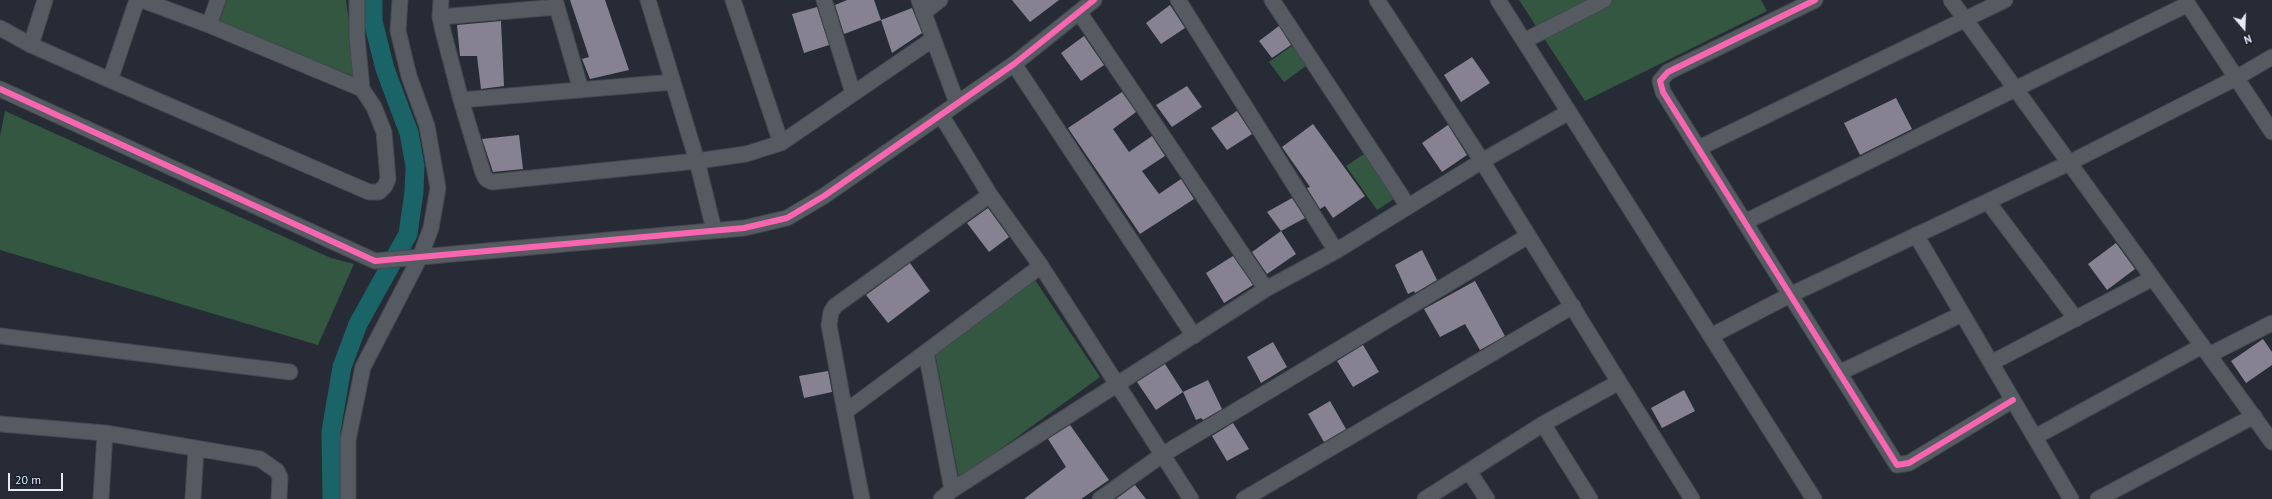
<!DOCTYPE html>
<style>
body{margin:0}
#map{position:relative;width:2272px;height:499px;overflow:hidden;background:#272b35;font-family:"PT Sans",sans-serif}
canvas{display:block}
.north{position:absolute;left:2224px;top:8px;width:40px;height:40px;-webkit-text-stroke:3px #171f31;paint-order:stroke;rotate:161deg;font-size:11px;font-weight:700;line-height:16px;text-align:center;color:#e4eaf6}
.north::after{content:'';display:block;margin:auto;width:14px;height:18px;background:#e4eaf6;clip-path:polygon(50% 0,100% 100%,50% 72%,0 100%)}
.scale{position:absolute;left:8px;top:473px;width:55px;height:18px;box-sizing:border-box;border:2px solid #e4eaf6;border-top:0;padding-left:5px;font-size:12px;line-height:14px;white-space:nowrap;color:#e4eaf6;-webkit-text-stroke:3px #171f31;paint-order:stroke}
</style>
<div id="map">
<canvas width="2272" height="499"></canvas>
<div class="north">N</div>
<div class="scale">20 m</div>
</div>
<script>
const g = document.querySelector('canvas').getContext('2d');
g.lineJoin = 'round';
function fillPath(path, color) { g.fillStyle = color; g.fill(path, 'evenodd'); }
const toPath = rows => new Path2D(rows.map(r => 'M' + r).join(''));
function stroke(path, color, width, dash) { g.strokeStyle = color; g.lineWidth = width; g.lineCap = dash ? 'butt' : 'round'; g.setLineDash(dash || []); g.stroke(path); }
const green = toPath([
 [227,0,346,0,356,77,219,23],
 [1519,0,1761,0,1767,11,1585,101],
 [1296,43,1310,63,1284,82,1269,62],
 [5,111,331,258,354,264,318,345,0,250,0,136],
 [1367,152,1397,197,1377,210,1346,166],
 [1035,280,1100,377,959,479,935,353]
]);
const canal = toPath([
 [332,499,331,431,342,367,358,324,408,234,414,192,415,166,409,133,385,69,373,21,373,0]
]);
const building = toPath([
 [570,0,605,0,629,70,590,79,582,59,589,57],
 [847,0,874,0,881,20,844,34,835,5],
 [1012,0,1059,0,1030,22],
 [1170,5,1185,28,1161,44,1146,23],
 [817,7,829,45,804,53,792,14],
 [912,8,922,33,892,53,881,20],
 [501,21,504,86,481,89,477,56,460,56,457,25],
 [1279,26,1291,45,1272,58,1259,41],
 [1084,36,1104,65,1081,81,1061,53],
 [1472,57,1490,83,1461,102,1444,75],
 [1187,86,1202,107,1172,127,1156,105],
 [1122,92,1136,112,1113,129,1129,152,1152,136,1165,156,1142,171,1159,194,1181,179,1194,199,1140,234,1068,128],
 [1896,98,1912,129,1860,155,1844,123],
 [1237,111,1252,134,1227,150,1211,128],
 [1313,124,1365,196,1333,218,1325,206,1320,209,1307,188,1310,187,1282,147],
 [1448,125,1467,155,1442,172,1422,143],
 [519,135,523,169,493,172,482,139],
 [1292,198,1305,218,1281,231,1267,212],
 [988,208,1009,237,989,252,967,223],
 [1281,231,1296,254,1267,274,1252,252],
 [2116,243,2135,269,2107,290,2088,264],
 [1422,250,1437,280,1415,293,1414,291,1408,294,1395,265],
 [1233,256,1253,285,1224,303,1206,273],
 [910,263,930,291,888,323,866,295],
 [1475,281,1505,336,1480,350,1465,324,1440,337,1424,309],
 [2263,339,2272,352,2272,365,2246,383,2231,361],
 [1273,342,1287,367,1261,383,1247,357],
 [1363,345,1379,372,1353,387,1337,361],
 [1165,364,1183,392,1156,410,1137,382],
 [828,371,832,392,804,398,799,376],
 [1208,380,1222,409,1203,420,1201,418,1196,420,1183,392],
 [1684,390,1695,411,1662,428,1651,408],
 [1330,401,1346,429,1324,442,1308,414],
 [1233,423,1249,449,1227,461,1212,436],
 [1070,425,1109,480,1081,499,1024,499,1066,467,1048,439],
 [1135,485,1146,499,1116,499]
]);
const minor = toPath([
 [142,0,209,25,362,89],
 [441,0,440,17,443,31,461,100,483,173,486,179,492,182,697,161,746,154,781,143,933,39],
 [555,0,581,90],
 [648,0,697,161,714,230],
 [733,0,781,143],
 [824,0,853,93],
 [919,0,957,103],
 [1178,0,1336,251],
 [1272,0,1408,206],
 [1377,0,1482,161,1619,382,1543,424,1425,499],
 [1498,0,1524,41,1604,0],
 [1815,0,1668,72,1660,81,1663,92,1897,465,1909,463,2013,400],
 [1951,0,2272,442],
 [2185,0,2272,132],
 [1079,12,1266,289],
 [923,13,940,0],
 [440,17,557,7],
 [209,25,218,0],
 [0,28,31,45,110,80,369,192,379,192,385,186,388,179,384,132,374,107,362,89,357,37,357,0],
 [1524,41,1814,499],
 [31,45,45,0],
 [1014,64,1194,336],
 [110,80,137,0],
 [0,89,375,261,744,228,787,218,824,196,1014,64,1094,0],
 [461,100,673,82],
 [941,115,990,195,1041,266,1191,499],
 [1699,148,2005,0],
 [1988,202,2076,319],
 [1745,222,2188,4],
 [1916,235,2071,499],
 [0,336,290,372],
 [1711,336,1790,295,2069,163,2236,78,2272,57],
 [926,352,1041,266],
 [2209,355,2272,323],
 [1991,363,2153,278],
 [1839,373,1962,314],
 [1619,382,1692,499],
 [845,412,829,325,831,312,835,306,990,195],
 [0,424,105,433,260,459,277,471,280,477,279,499],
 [1543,424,1590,499],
 [2035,437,2202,346],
 [1470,473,1487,499],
 [101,499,105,433],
 [193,499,196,449],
 [348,499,348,440,363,367,420,257,431,228,438,188,427,126,409,76,398,31,400,0],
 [862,499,845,412,926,352,952,490],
 [941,499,952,490,1266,289,1336,251,1482,161,1569,112],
 [1100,499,1162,455,1528,236],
 [1244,499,1573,306],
 [2098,499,2254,416]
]);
const cycleway = toPath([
 [1815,0,1668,72,1660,81,1663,92,1897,465,1909,463,2013,400],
 [0,89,375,261,744,228,787,218,824,196,1014,64,1094,0]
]);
fillPath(green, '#335740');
stroke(canal, '#1a6367', 19);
fillPath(building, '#878292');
stroke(minor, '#434850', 17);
stroke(minor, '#565b62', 15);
stroke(cycleway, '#f766af', 6);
</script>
